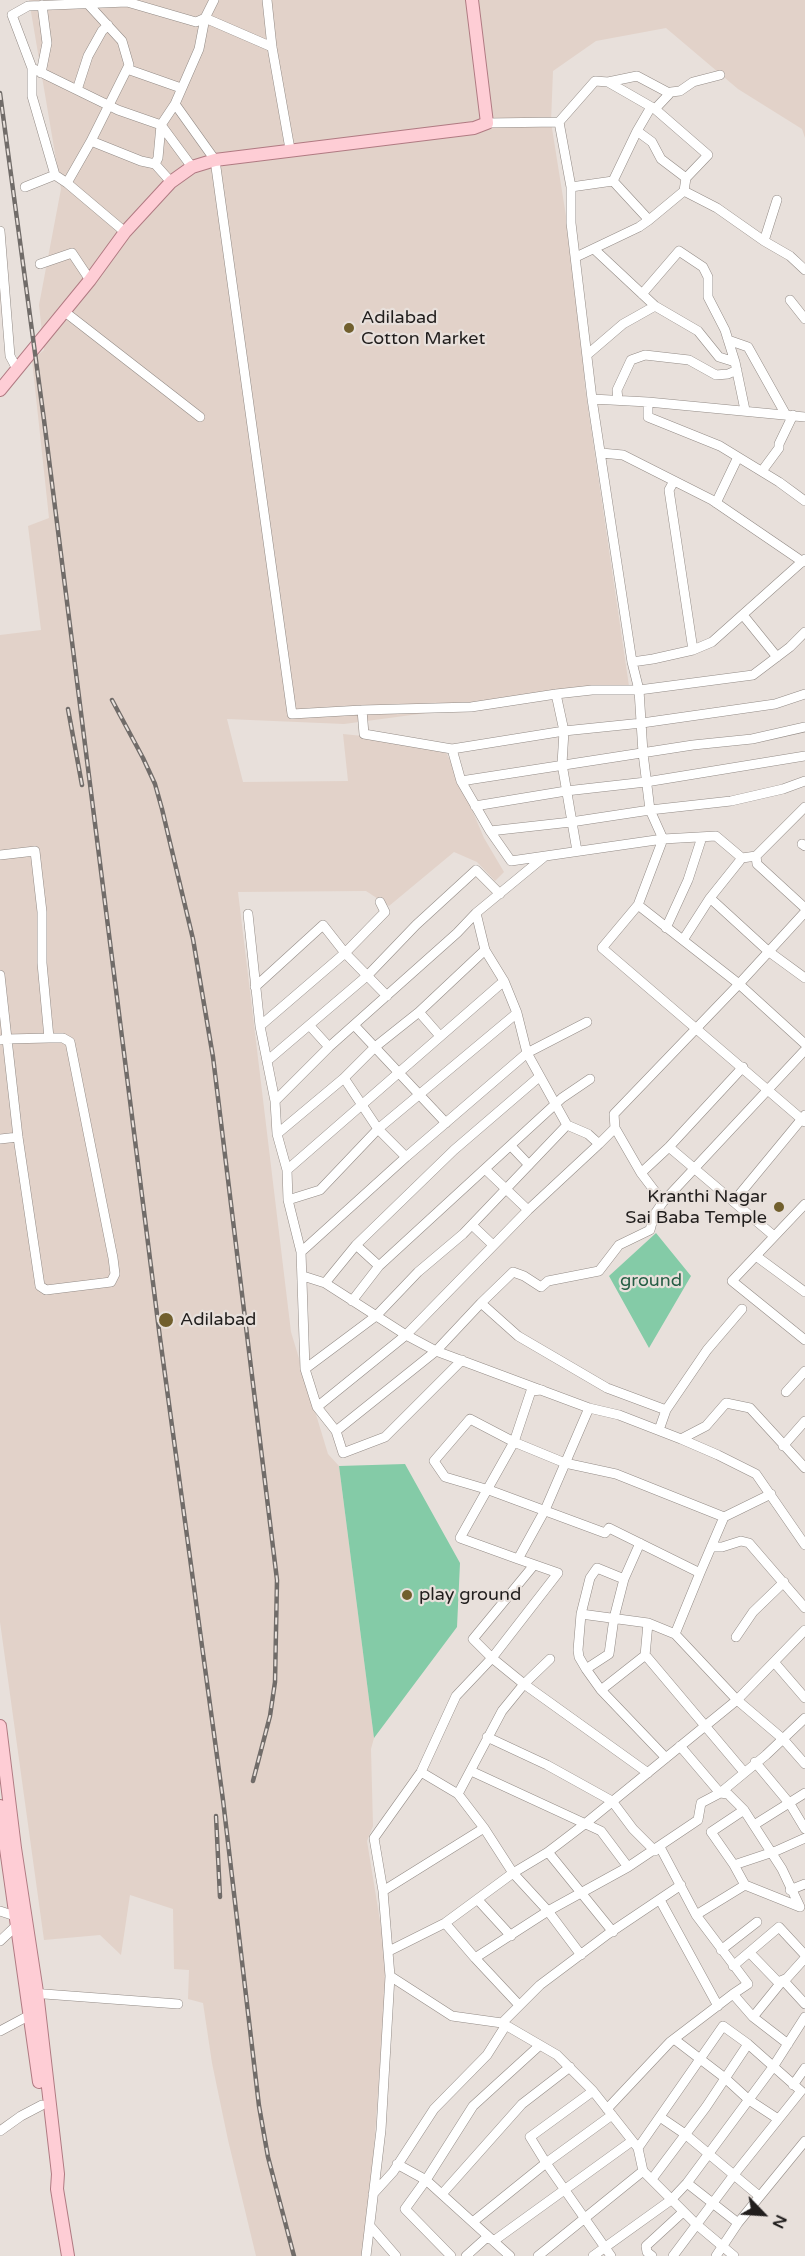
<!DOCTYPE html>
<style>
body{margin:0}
#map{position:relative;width:805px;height:2256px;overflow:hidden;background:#e8e0db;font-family:"Varela Round",sans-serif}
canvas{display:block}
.north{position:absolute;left:733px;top:2184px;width:60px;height:60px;-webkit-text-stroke:4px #e8e0db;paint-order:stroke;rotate:115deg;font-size:16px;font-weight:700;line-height:24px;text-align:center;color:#211e1d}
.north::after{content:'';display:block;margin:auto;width:21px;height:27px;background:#211e1d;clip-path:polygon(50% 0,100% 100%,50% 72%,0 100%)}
</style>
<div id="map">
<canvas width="805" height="2256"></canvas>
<div class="north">N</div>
</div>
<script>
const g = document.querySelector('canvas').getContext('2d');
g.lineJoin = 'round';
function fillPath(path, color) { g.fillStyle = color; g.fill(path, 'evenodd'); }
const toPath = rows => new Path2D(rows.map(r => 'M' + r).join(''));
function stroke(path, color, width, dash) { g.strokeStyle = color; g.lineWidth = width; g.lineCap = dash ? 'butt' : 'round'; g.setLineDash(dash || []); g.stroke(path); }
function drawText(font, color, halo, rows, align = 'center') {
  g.font = font + ' "Varela Round",sans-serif'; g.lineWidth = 4.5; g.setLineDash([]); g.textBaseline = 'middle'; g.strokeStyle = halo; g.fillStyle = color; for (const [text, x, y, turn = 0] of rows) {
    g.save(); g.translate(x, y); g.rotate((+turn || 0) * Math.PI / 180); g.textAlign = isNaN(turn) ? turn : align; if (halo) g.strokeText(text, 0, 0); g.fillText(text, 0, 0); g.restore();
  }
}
const built = toPath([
 [29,0,805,0,805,138,802,129,738,89,666,28,596,41,553,71,551,122,580,304,585,387,629,686,344,724,227,719,243,782,348,781,343,734,441,744,453,765,484,838,504,872,495,881,477,862,454,852,389,906,366,891,238,892,291,1332,328,1454,339,1466,374,1738,371,1749,373,1826,367,1841,387,1964,374,2150,362,2256,256,2256,228,2140,212,2063,203,2003,188,1999,189,1970,174,1969,173,1909,130,1895,121,1955,100,1935,44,1940,0,1622,0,635,41,630,28,526,49,518,32,360,44,350,39,305,61,189]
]);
const green = toPath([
 [656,1233,691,1276,649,1348,609,1276],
 [405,1464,460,1563,457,1627,374,1738,339,1466]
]);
const minor = toPath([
 [267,0,272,47,290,149],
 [88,4,122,41,129,65,91,141],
 [32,68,12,15,28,6,127,2,196,22,205,18,272,47],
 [127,69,181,88],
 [41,73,47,43,42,5],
 [608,82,637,76,669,93],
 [77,90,88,56,102,31,108,25],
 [175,104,215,160,292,714,362,710],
 [651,107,637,131,652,142,661,159,686,178],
 [655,109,671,92,680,91,693,82,720,75],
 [487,123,559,122],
 [155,164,158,158,161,125,175,104,199,49,205,18,214,0],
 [55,175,32,96,32,68,118,110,161,125,192,167],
 [613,181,637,131],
 [67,183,125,232],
 [25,187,55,175,67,183,91,141,141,161,155,164,171,182],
 [571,187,613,181,649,220],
 [684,191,717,208,764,241,790,256,805,270],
 [0,231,10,356,17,369],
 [764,241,777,200],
 [594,249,655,306,698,331,719,357,735,362,745,410],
 [576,257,639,227,649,220,684,191,686,178,708,155,655,109,608,82,595,81,559,122,571,187,571,223,592,399,648,402,648,417,720,446,779,482,805,501],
 [40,264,72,253,90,280],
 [642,294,679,251,703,267,708,277,708,297,725,330,735,362],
 [790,300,805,319],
 [65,312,200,417],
 [728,340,748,347,786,415],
 [588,354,623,324,655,306],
 [592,399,632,662,639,690,643,753,650,810,663,839,511,861,490,831,461,781,452,749,364,734,362,710,471,707,556,694,592,690,639,690,753,675,790,647,805,632],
 [618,400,617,390,631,360,645,355,689,360,716,375,728,374,737,370],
 [648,402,805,417],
 [601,453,623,455,712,500,803,562],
 [762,471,779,448,779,444,793,415],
 [674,481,669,490,693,650],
 [716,503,738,457],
 [743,615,777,657],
 [632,662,653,659,693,650,712,642,805,559],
 [556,694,564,731,562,764,577,851],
 [452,749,564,731,642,723,775,704,805,694],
 [461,781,693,745,752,739,805,727],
 [475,806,566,791,646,782,805,756],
 [490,831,571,822,650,810,731,801,783,789,805,781],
 [802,844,805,846],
 [0,855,35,851,42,912,42,963,49,1038],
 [756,856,805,807],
 [742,858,710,898,768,951,805,978],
 [638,905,739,984,805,1044],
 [805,908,757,864,756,856,742,858,716,836,663,839,638,905,602,948,805,1122],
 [476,913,485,950,504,981,517,1013,527,1053,567,1125],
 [248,914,260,1026,275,1101,277,1134,287,1170,288,1200,301,1252,305,1369,317,1407,336,1431,343,1453,385,1437,462,1360],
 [666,928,688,880,702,837],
 [683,940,710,898],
 [0,975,7,1039,18,1137,40,1286,46,1290,111,1282,115,1274,113,1258,70,1042,63,1038,49,1038,7,1039,0,1040],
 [255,987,323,925,345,953,387,996],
 [419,1012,440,1036],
 [354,1025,446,1123],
 [260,1026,345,953,385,912,380,902],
 [310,1026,329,1047],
 [267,1061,368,975,416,925,476,870,500,894],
 [344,1078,378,1129,406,1157],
 [275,1101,329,1047,457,933,476,913,544,857],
 [615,1128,641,1173,663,1202],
 [277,1134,344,1078,375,1047,419,1012,485,950],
 [0,1139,18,1137],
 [511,1146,529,1165],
 [669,1147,774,1236],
 [287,1170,504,981],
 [486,1170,528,1210],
 [641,1173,669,1147,743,1067],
 [288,1200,320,1190,378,1129,517,1013],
 [734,1201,805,1115],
 [805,1204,732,1281,805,1340],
 [472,1225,493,1245],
 [356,1245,379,1266],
 [301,1252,406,1157,527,1053,587,1022],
 [756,1256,805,1292],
 [303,1276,325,1283,406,1335,436,1351,589,1408,619,1415,681,1439,706,1426,726,1403,750,1408,805,1468],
 [325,1283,356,1245,454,1150,539,1077],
 [352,1301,379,1266,562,1098,590,1079],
 [481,1303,518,1336,607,1388,666,1410],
 [305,1369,376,1316,418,1272,463,1234,567,1125,588,1134,599,1144],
 [542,1390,531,1391,514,1442,460,1538,518,1559,545,1510,589,1408],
 [786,1392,805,1371],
 [317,1407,406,1335,528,1210,599,1144,615,1128,614,1114,739,984,805,912],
 [659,1430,666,1410,707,1350,742,1309],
 [336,1431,436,1351,481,1303,513,1272,524,1276,541,1287,548,1281,599,1271,619,1245,650,1230,654,1215,663,1202,805,1050],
 [681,1439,718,1455,756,1474,805,1545],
 [783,1446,805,1421],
 [711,1547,722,1547,741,1541,749,1543,805,1608],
 [534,1565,473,1639,492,1658,524,1684,648,1773],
 [700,1573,724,1517,771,1494],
 [581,1614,590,1578,597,1568,624,1579],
 [675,1634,700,1573,609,1528,605,1533,489,1490,445,1477,434,1461,470,1419,514,1442,565,1463,616,1474,724,1517],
 [736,1637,753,1612,784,1582],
 [645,1656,648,1623],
 [550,1659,524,1684,502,1711,458,1794,484,1828,513,1873,548,1911,581,1955],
 [774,1662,805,1698],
 [586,1669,609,1654,614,1618,624,1579,640,1543],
 [601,1690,643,1657,647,1657,744,1772],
 [487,1737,547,1765,612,1801,633,1829,655,1851],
 [680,1746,720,1793,728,1794,744,1810,782,1869,800,1907],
 [666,1758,601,1690,586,1669,579,1657,578,1650,581,1614,648,1623,675,1634,737,1700,783,1739,805,1764],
 [755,1762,790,1804,805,1829],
 [471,1771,601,1831,628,1867],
 [421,1772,458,1794],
 [754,1825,805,1793],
 [660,1847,696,1915,748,1984,733,1994,753,2017,788,2044],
 [548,1852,613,1932],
 [734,1865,711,1832,744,1810],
 [745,1885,734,1865,776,1851,805,1838],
 [790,1890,805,1884],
 [383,1891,484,1828],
 [478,1900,511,1936],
 [660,1900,718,2006],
 [0,1911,15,1916],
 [696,1915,745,1885,800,1907],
 [445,1923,475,1958],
 [0,1941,17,1925],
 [721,1950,757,1922],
 [389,1951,445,1923,513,1873,548,1852,586,1823,737,1700,805,1630],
 [750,1953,778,1982,783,1980,805,2004],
 [733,1966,779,1927,805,1955],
 [390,1976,452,2016,502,2023,557,2055,593,2091,638,2148,643,2171,696,2224,734,2256],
 [31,1993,178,2004],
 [519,2005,475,1958,548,1911,628,1867,698,1820,701,1803,720,1793,766,1755,805,1718],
 [753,2017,783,1980,787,1978,805,1958],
 [502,2023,540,1985,608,1934,681,1885],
 [0,2031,30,2015],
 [674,2039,725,2078,749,2100,778,2119],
 [793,2085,805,2068],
 [593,2091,530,2137,546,2163,611,2256],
 [607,2109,670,2042,733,1994],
 [660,2117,685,2134,759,2196],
 [0,2131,21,2116,42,2105],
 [638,2148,723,2026,748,2044,801,2091,733,2176,673,2256],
 [397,2164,426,2180,510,2256],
 [652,2179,706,2107,748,2044],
 [687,2183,738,2223],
 [373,2194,393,2172,434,2109,487,2055,506,2025],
 [442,2194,522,2104,570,2067],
 [474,2221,546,2163,612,2115],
 [370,2226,396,2256],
 [366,2256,381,2130,390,1976,383,1891,374,1838,421,1772,456,1696,492,1658,558,1573,518,1559],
 [451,2256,405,2209,426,2180,473,2106,540,2045],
 [466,2256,486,2238,495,2240,632,2141],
 [538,2256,643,2171],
 [593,2256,671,2200,687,2183,773,2067,805,2017],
 [652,2256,647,2252,646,2246,683,2212],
 [716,2256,738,2223,805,2141]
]);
const major = toPath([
 [0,390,90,280,125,232,171,182,192,167,215,160,474,128,487,123,472,0],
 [0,1726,15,1848,37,1992,58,2174,57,2189,68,2256],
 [0,1806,39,2082]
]);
const rail = toPath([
 [0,93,44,420,160,1338,223,1800,259,2106,268,2157,294,2256],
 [112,700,143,758,155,784,162,809,193,939,213,1057,277,1580,275,1682,270,1716,253,1781],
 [68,709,82,785],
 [216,1816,220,1897]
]);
const markers = [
 [349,328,6,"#715f2d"],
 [779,1207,6,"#715f2d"],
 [166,1320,8,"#715f2d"],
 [407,1595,6,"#715f2d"]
];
const poiNames = [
 ["Adilabad",361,318],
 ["Cotton Market",361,339],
 ["Kranthi Nagar",767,1197,"right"],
 ["Sai Baba Temple",767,1218,"right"],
 ["Adilabad",180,1320],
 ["play ground",419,1595]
];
const parkNames = [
 ["ground",651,1281]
];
fillPath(built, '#e2d2c9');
fillPath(green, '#84cba7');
stroke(minor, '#938b86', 10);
stroke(major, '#b07a82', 14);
stroke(minor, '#fff', 9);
stroke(major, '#fecdd5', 12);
stroke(rail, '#716c69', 4.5);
stroke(rail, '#e8e0db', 2, [7]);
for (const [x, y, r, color] of markers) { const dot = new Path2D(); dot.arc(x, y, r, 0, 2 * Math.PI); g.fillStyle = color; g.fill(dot); stroke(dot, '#e8e0db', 2); }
drawText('18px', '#211e1d', '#e8e0db', poiNames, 'left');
drawText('18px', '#265e45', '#e8e0db', parkNames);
</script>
